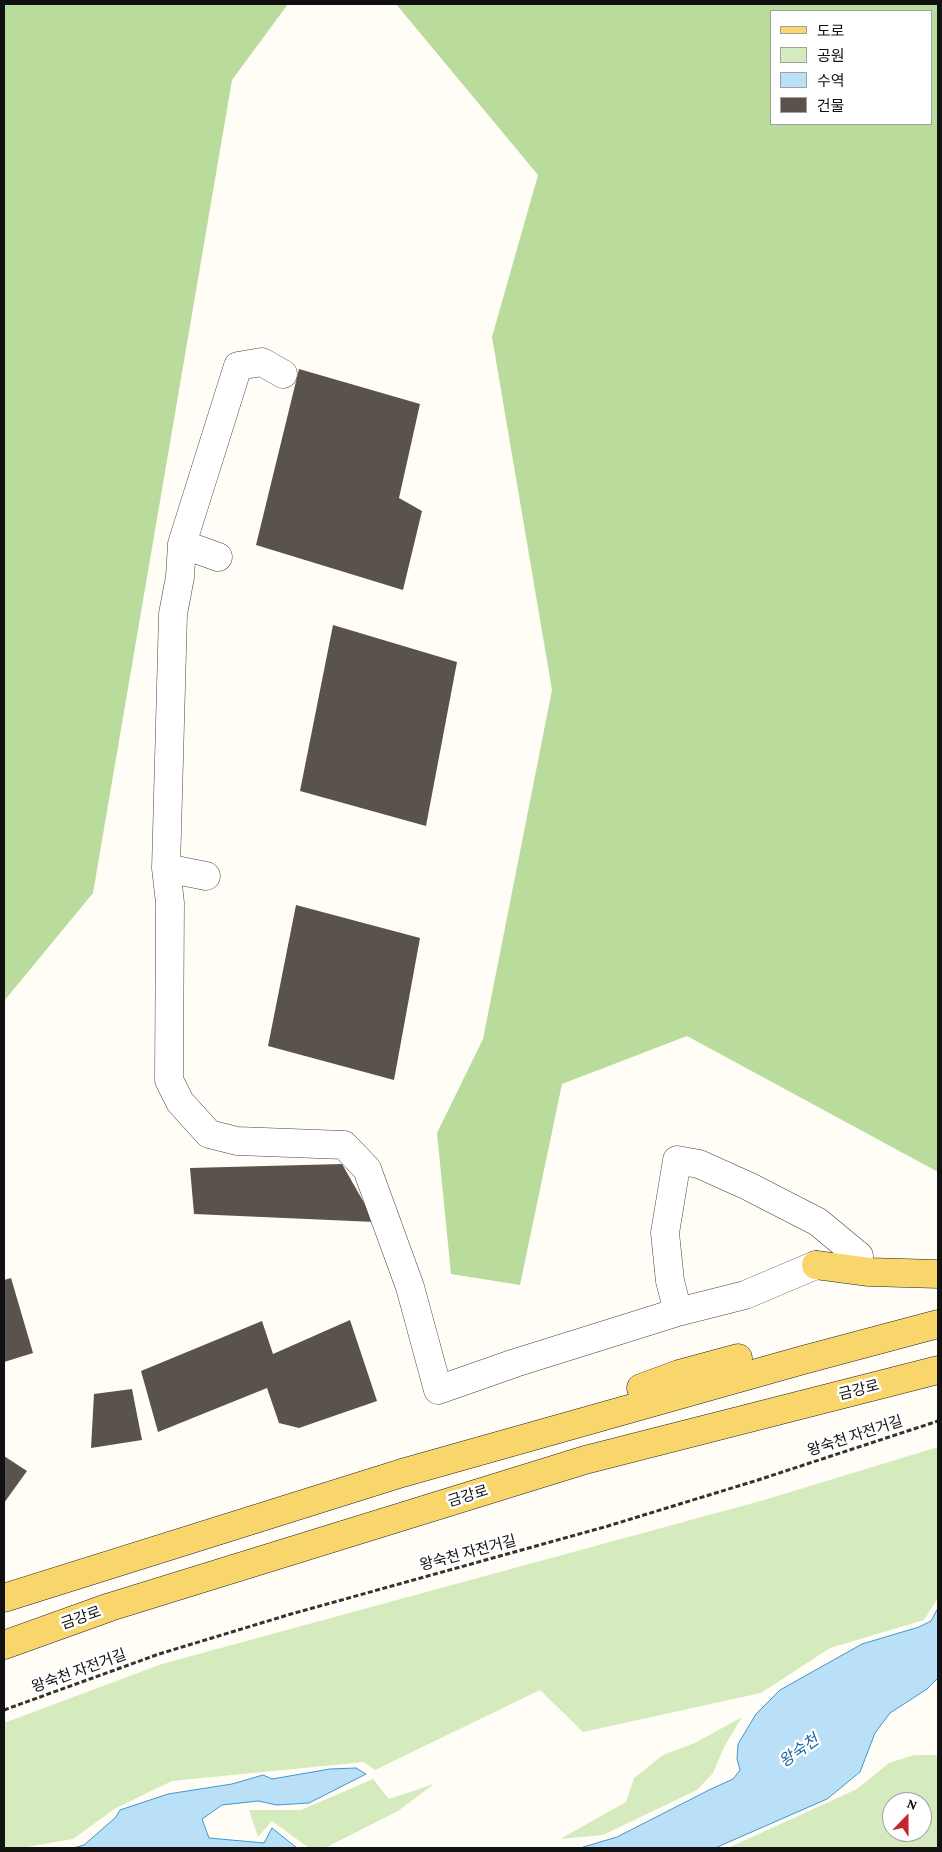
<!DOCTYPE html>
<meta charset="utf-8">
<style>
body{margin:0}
#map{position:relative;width:942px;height:1852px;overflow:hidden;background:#fffdf5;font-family:"Crimson Pro","Noto Sans KR",serif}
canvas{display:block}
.frame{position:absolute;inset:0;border:5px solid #111;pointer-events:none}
.legend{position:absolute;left:770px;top:10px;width:162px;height:115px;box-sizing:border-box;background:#fff;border:1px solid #a0a0a0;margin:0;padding:6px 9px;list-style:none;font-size:15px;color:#111}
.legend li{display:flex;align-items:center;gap:10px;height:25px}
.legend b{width:25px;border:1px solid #a0a0a0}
.north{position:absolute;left:882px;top:1792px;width:50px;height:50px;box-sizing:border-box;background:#fff;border:1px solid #a0a0a0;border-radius:50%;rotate:22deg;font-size:14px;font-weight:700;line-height:20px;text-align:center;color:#111}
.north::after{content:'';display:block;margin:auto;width:18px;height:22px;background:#c4262e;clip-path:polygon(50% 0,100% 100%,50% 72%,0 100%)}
</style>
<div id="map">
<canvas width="942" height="1852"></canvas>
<div class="frame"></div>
<ul class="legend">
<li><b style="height:6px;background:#f9d66b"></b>도로</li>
<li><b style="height:14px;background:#d5ebbd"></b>공원</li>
<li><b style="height:14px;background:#b9e0f7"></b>수역</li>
<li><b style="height:14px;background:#5a524d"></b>건물</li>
</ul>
<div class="north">N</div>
</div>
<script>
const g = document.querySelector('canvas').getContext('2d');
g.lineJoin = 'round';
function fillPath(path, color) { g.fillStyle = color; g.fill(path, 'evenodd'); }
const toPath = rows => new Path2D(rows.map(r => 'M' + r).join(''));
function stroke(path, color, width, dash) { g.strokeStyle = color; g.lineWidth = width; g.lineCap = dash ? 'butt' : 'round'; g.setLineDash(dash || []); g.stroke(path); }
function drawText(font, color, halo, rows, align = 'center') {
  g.font = font + ' "Crimson Pro","Noto Sans KR",serif'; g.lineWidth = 5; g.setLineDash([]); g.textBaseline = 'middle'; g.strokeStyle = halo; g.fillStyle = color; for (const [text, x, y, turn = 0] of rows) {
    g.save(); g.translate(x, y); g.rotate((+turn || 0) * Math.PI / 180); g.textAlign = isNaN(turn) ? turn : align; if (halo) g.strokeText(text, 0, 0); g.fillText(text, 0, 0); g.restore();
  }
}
const green = toPath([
 [938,1447,938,1598,924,1620,830,1648,761,1693,583,1732,540,1690,375,1770,364,1762,172,1781,116,1808,73,1839,21,1848,4,1848,4,1723,162,1664,764,1500],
 [742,1717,724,1747,713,1773,697,1790,603,1835,560,1839,626,1802,634,1778,663,1755,695,1743],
 [914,1755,938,1755,938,1848,728,1848,857,1789,889,1763],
 [892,1802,922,1802,922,1832,892,1832],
 [373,1779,389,1799,434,1784,398,1811,325,1848,309,1848,272,1821,258,1837,249,1810,301,1810]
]);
const forest = toPath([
 [4,4,288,4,232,80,93,893,4,1001],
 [396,4,938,4,938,1172,687,1036,562,1084,520,1285,451,1274,437,1133,483,1039,552,690,492,337,538,175],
 [771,11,931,11,931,124,771,124]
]);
const water = toPath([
 [938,1608,938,1678,927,1689,890,1713,875,1733,860,1772,827,1799,715,1848,580,1848,617,1837,709,1790,733,1779,740,1770,737,1759,738,1744,756,1714,780,1690,862,1644,919,1627,931,1621,938,1608],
 [356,1768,366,1774,309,1803,277,1805,258,1801,222,1805,202,1819,209,1838,264,1843,272,1828,297,1848,73,1848,84,1845,116,1817,120,1810,168,1794,232,1784,263,1775,272,1779,330,1769,356,1768]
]);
const building = toPath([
 [299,369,420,404,399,498,422,511,403,590,256,545],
 [333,625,457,662,426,826,300,791],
 [296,905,420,938,394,1080,268,1046],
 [342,1164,375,1222,194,1214,190,1168],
 [11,1278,33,1353,4,1362,4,1280],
 [350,1320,377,1401,299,1428,279,1423,267,1388,158,1432,141,1371,262,1321,273,1354],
 [132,1389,142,1440,91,1448,94,1394],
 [4,1456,27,1471,4,1503]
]);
const path = toPath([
 [4,1710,159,1654,291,1614,608,1526,758,1480,938,1421]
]);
const minor = toPath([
 [283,374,262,362,238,366,182,544,180,577,173,614,166,868,170,903,169,1080,180,1102,209,1134,237,1141,344,1145,367,1169,410,1287,438,1390,515,1363,678,1312],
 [182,544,218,557],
 [166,868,206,876],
 [816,1265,745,1295,678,1312,670,1281,665,1233,677,1160,699,1164,748,1186,818,1222,859,1256]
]);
const major = toPath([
 [816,1265,869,1272,938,1274],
 [641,1388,679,1374,738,1358],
 [4,1598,402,1473,803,1360,938,1324],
 [4,1645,110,1607,585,1460,938,1370]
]);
const streetNames = [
 ["금강로",859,1390,-14],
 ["왕숙천 자전거길",855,1436,-18],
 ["금강로",468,1496,-17],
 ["왕숙천 자전거길",468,1553,-15],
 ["금강로",81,1618,-19],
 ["왕숙천 자전거길",79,1671,-20]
];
const waterNames = [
 ["왕숙천",799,1751,-35]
];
fillPath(green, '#d5ebbd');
fillPath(forest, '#b9dc9c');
fillPath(water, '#b9e0f7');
stroke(water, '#3f96cf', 1);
fillPath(building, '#5a524d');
stroke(minor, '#444', 29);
stroke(major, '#222', 29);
stroke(path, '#333', 3, [5, 2.5]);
stroke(minor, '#fff', 28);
stroke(major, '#f9d66b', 28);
drawText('15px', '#111', '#fff', streetNames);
drawText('italic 16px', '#1768a6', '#fff', waterNames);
</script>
